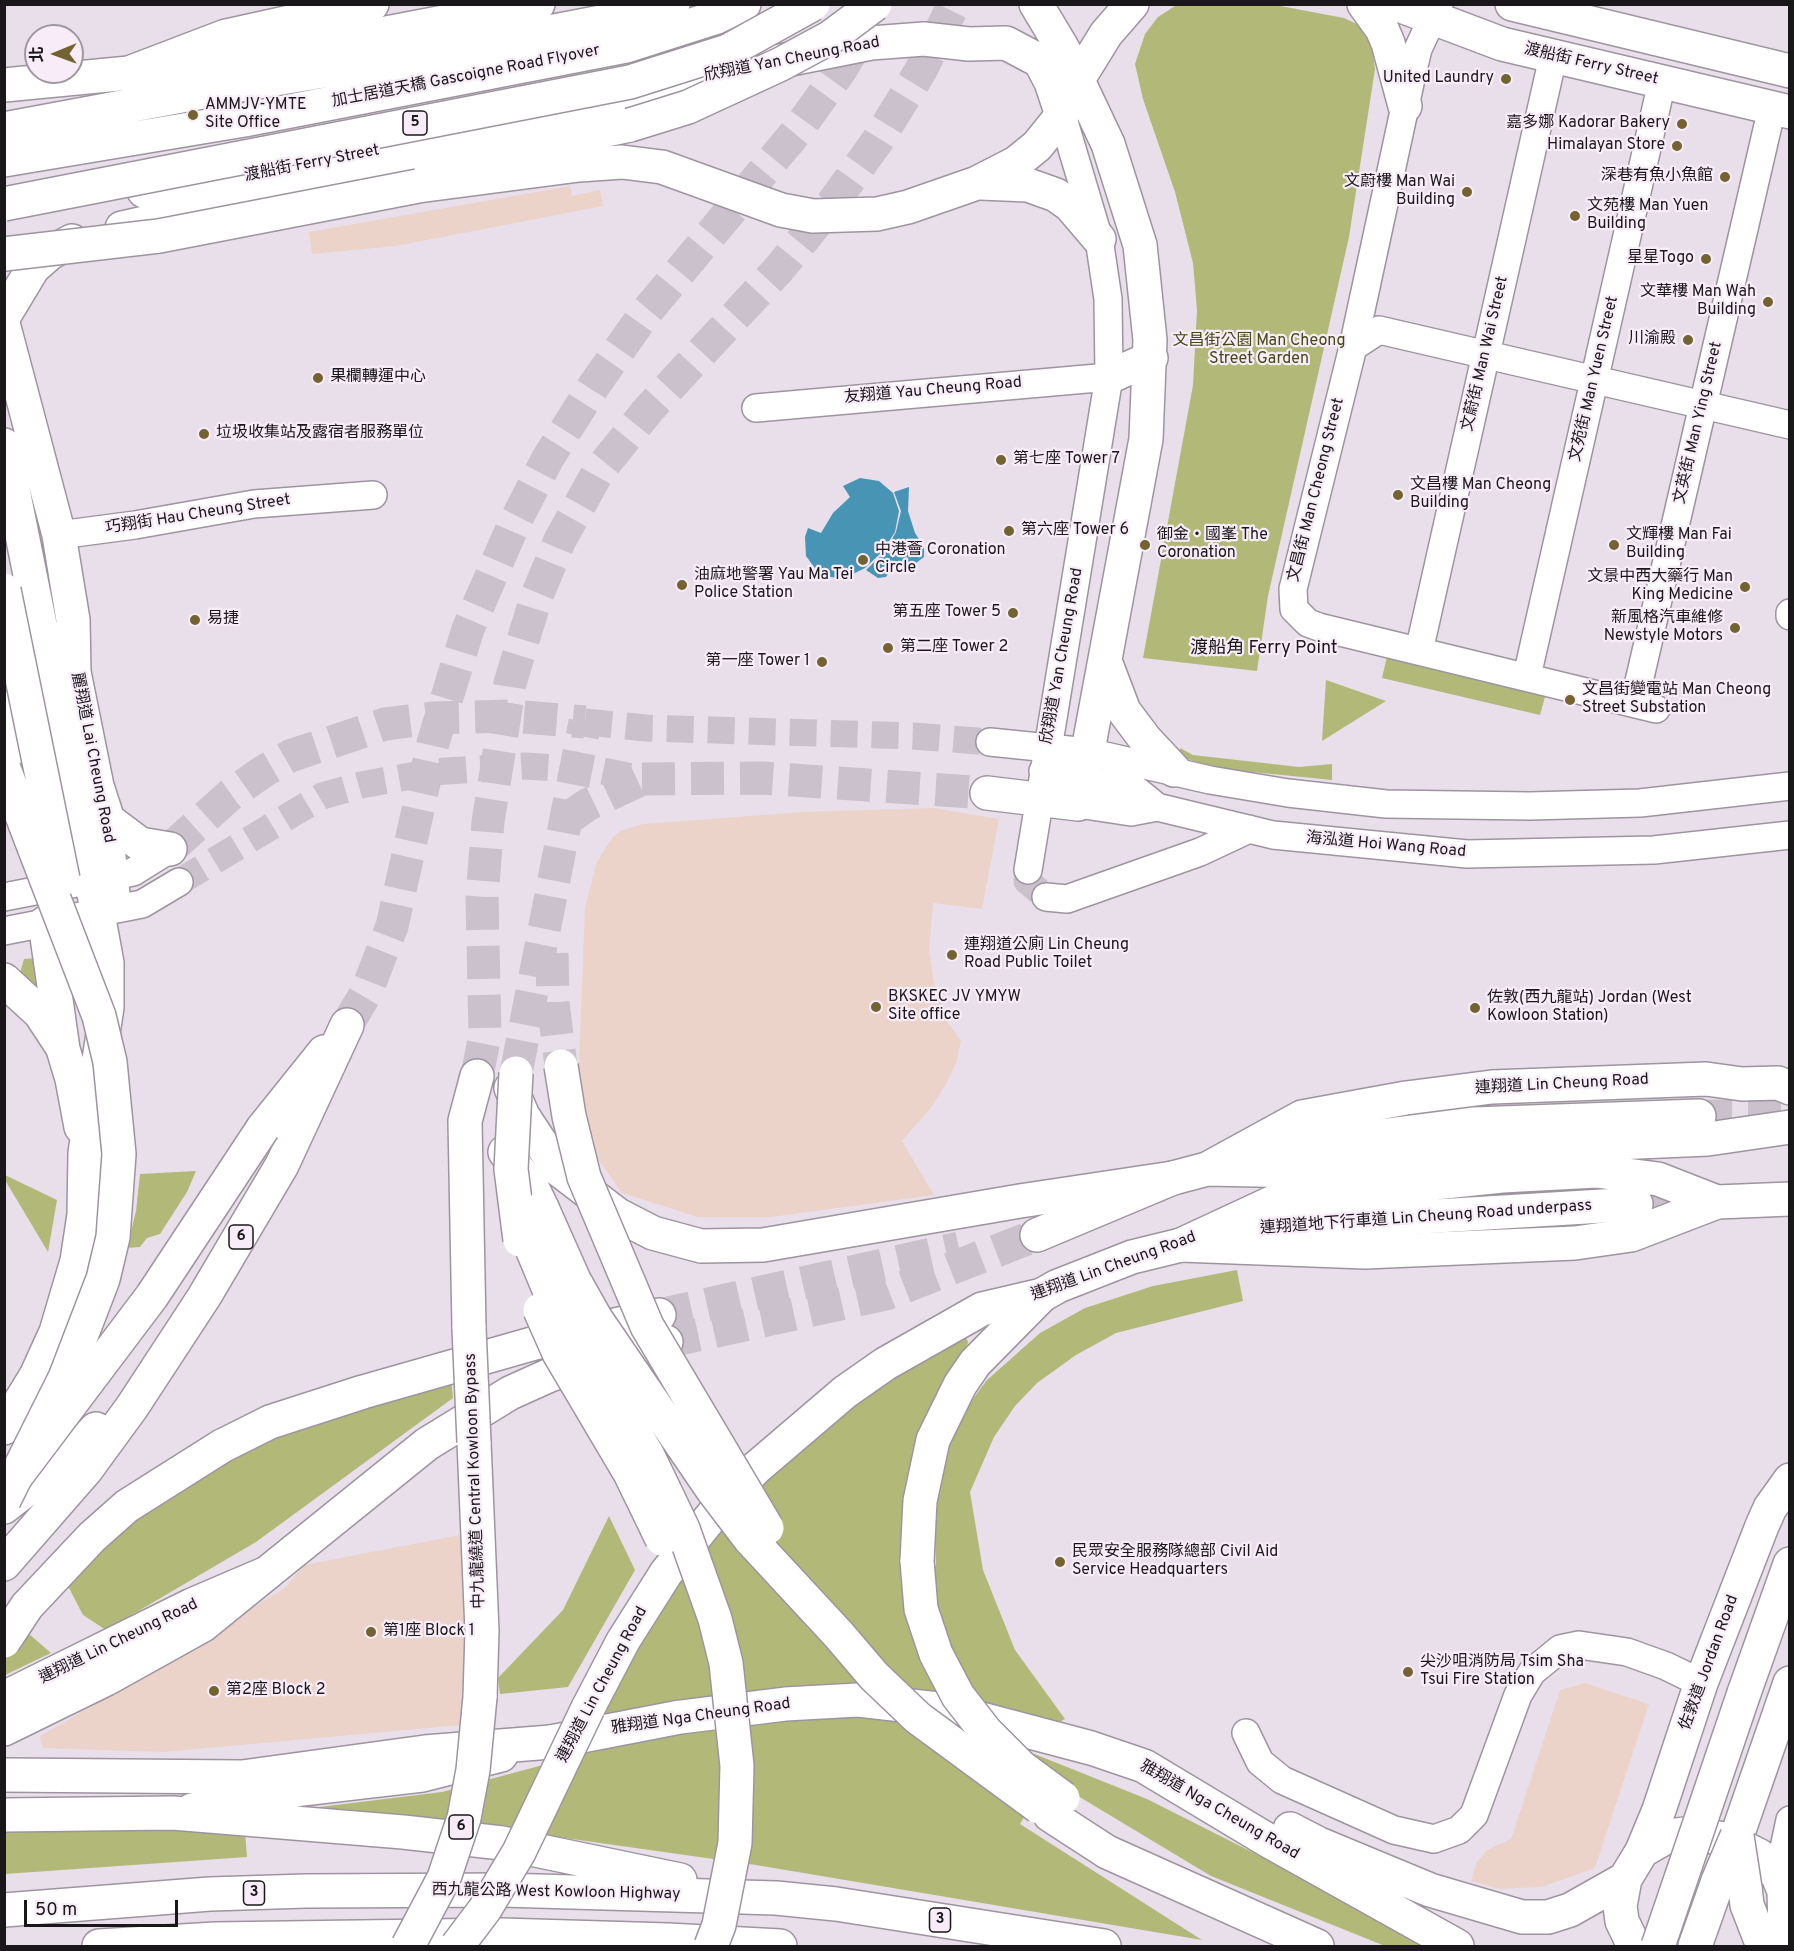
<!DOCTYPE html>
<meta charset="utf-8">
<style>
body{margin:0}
#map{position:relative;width:1794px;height:1951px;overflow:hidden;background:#e9dfeb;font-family:Overpass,"Noto Sans TC",sans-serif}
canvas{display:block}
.frame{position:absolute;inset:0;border:6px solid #1a171b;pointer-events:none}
.north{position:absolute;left:24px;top:24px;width:60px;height:60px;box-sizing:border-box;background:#f7ecf8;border:2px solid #9f97a0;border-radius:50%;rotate:269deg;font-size:16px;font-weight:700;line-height:24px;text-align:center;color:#1a171b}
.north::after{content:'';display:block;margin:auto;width:21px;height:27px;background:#726330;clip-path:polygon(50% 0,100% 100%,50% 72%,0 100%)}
.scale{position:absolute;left:24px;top:1900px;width:154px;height:27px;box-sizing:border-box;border:3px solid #1a171b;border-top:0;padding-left:8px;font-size:18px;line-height:21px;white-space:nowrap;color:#1a171b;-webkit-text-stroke:4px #f7ecf8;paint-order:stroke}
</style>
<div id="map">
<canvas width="1794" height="1951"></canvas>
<div class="frame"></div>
<div class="north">北</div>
<div class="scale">50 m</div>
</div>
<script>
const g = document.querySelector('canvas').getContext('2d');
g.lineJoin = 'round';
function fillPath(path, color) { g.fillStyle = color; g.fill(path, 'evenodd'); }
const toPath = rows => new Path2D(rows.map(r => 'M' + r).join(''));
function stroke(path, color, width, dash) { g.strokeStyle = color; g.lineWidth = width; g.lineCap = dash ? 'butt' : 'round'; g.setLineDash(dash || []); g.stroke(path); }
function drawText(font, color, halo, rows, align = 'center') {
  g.font = font + ' Overpass,"Noto Sans TC",sans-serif'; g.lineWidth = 4.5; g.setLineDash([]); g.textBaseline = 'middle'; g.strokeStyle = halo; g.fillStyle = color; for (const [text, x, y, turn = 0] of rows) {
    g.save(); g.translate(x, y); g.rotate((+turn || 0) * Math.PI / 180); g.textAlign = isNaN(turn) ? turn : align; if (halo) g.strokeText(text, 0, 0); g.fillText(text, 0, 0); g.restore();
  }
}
const industrial = toPath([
 [570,186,572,196,600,190,603,206,396,246,312,254,309,232],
 [934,808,999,819,982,909,933,903,929,950,934,983,948,1023,961,1041,956,1063,946,1084,933,1105,902,1141,934,1195,771,1217,698,1217,622,1193,588,1145,579,1064,585,907,597,862,612,838,620,831,643,824,803,812],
 [460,1535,467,1686,462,1725,163,1752,43,1748,40,1736,224,1630,247,1611,285,1588,304,1565],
 [1585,1683,1649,1704,1596,1865,1593,1869,1541,1887,1500,1889,1471,1881,1476,1863,1487,1850,1511,1839,1560,1690]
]);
const green = toPath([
 [1178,4,1275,5,1344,18,1359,25,1368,37,1373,53,1375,69,1349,237,1268,596,1257,671,1143,658,1193,385,1197,310,1193,263,1175,192,1143,99,1135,64,1145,34,1158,17],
 [1389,648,1548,686,1540,715,1382,678],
 [1326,680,1386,701,1322,741],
 [1180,748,1193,755,1299,767,1332,764,1332,780,1222,769,1180,757],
 [37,958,47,998,19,977,24,959],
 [196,1171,187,1192,160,1234,147,1238,140,1247,127,1248,136,1211,140,1174],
 [5,1175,57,1200,48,1252,5,1180],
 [1237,1270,1243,1301,1116,1333,1076,1355,1037,1383,1015,1406,994,1437,970,1492,983,1570,1015,1650,1065,1719,1040,1732,944,1697,601,1719,628,1656,667,1598,716,1535,763,1483,870,1389,951,1339,966,1338,968,1342,905,1567,936,1566,934,1505,943,1453,964,1411,987,1380,1040,1333,1085,1308,1153,1286],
 [451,1377,453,1398,256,1542,106,1630,83,1615,68,1586,99,1547,140,1512,275,1429],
 [609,1516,635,1570,568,1687,500,1694,498,1678,563,1610],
 [5,1613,51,1653,5,1675],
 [804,1717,865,1718,955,1726,1037,1755,1147,1799,1347,1900,1452,1946,1385,1946,1211,1876,1048,1778,1020,1824,1202,1940,756,1865,444,1821,303,1809,442,1792,584,1754,670,1735,756,1721],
 [5,1824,245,1832,247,1857,5,1874]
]);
const water = toPath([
 [860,478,879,481,893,493,899,511,895,532,882,552,865,568,843,579,825,576,817,571,806,556,805,537,808,528,821,533,833,513,850,497,843,486],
 [909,487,908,511,915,533,924,547,924,557,916,563,901,561,893,566,886,577,878,578,866,570,884,553,896,532,901,511,894,492]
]);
const minorTunnel = toPath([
 [585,722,646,728,913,736,990,742],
 [1028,870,1027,881,1046,897],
 [179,882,322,796,361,785,433,772,526,766,603,771,642,779]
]);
const majorTunnel = toPath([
 [642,779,762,778,987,793],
 [170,849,230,795,264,771,290,756,385,724,434,718,512,716,585,722],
 [1699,1116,1790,1117],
 [1636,1204,1716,1199],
 [659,1315,959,1248],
 [666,1342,886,1294,1037,1235]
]);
const highwayTunnel = toPath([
 [566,820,587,805,642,779],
 [552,953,553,1003,561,1066],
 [347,1025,366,993,392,926,433,743,468,629,513,526,548,458,593,387,643,316,797,131,840,71,866,28],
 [516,1073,585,722],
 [477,1076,485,1035,482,897,488,822,510,683,536,598,560,540,598,472,649,409,779,269,832,204,878,140,921,70,954,4]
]);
const minor = toPath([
 [1439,4,1418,49,1412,74,1353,347,1293,589,1294,609,1308,623,1319,627,1656,709],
 [1353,347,1379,330,1790,425],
 [756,408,1109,377],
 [59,535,135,525,254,504,373,495],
 [1790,613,1790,616],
 [1419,651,1553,57],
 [1527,676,1662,82],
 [1634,703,1772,108],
 [990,742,1088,752,1210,780,1288,793,1386,804,1530,806,1640,803,1790,786],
 [1043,771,1136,790,1157,807],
 [1078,804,1131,812,1157,807,1273,835,1467,854,1654,850,1790,835],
 [108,820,116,894],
 [1028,870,1109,377,1108,299,1099,239,1062,115],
 [4,897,133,872,170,849],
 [1046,897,1067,899,1200,852,1249,829],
 [4,931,142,904,179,882],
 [1246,1733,1260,1762,1282,1780,1394,1830,1434,1839,1459,1830,1474,1815,1518,1695,1532,1672,1560,1649,1579,1645,1627,1652,1666,1666,1701,1683],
 [1778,1876,1790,1820]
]);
const major = toPath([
 [1364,4,1382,29,1388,43,1405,106],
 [1396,4,1502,44,1790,112],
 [1512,4,1790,71],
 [1077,81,1106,34,1132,4],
 [4,85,129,73,226,36,372,4],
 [144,191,237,179,317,164,604,105,685,80,871,43,924,39,969,44,1006,43,1040,61,1051,82,1062,115],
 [4,327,59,535,73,620,74,672,97,786,108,820,140,844,170,849],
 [1109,377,1151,358],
 [4,445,98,914],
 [1105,661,1124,711,1145,739,1174,770],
 [4,708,22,800],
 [987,793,1078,804,1146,439,1150,340,1140,245,1108,144,1063,49,1036,4],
 [1256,1159,1310,1145,1473,1124,1699,1116],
 [1207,1169,1305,1171,1500,1148,1708,1139,1790,1127],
 [1232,1234,1287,1225,1636,1204],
 [1037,1235,1173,1178,1207,1169,1302,1117,1406,1098,1492,1087,1706,1079,1742,1084,1778,1083,1790,1088],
 [222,1446,270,1422,363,1392,535,1343,659,1315],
 [1744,1693,1790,1564],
 [4,1698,192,1605,267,1573,427,1444,510,1393,550,1375,666,1342],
 [588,1708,623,1641,666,1573,719,1507,756,1468,845,1392,885,1364,982,1309,1042,1295,1058,1286,1132,1257,1181,1245,1280,1199,1502,1176,1596,1171,1658,1179,1717,1202,1790,1199],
 [551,1742,680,1717,785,1704,858,1700,947,1710,1091,1748,1144,1766,1269,1841,1457,1946],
 [192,1810,302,1789,422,1775,501,1755],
 [1290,1829,1319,1844,1430,1890,1522,1917,1548,1917,1570,1910,1625,1879],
 [1737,1836,1790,1683],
 [1642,1851,1668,1836,1693,1833,1728,1840,1760,1856,1778,1876,1784,1891,1785,1929,1778,1946],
 [1745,1888,1747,1905,1763,1946],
 [1634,1946,1622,1921,1620,1906,1625,1879,1642,1851,1659,1810,1701,1683,1762,1526,1770,1508,1790,1480],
 [1695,1946,1718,1881]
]);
const highway = toPath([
 [129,73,282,53,538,4],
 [4,129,251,83,503,41,637,15,673,4],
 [4,160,244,120,626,46,717,17,744,4],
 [981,183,1028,185,1056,195,1070,205,1099,239],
 [418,186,579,165,622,162,662,167,781,210,813,216,877,214,908,207,977,183,1016,163,1037,146,1062,115,1077,81],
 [122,228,241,201,276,187,322,178,563,139,630,125],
 [4,316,33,268,50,253,72,241],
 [45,923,63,1049,72,1079,81,1127],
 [4,980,40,1013,61,1045],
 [511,1088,523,1116,558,1169,618,1215,653,1233,701,1246,763,1245,1020,1201,1173,1178],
 [263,1128,324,1052],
 [505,1152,533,1189,542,1208],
 [1181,1245,1365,1252,1575,1243,1631,1235,1717,1202],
 [469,1328,465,1121,477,1076],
 [4,1428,36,1376,56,1332,77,1261,84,1215,85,1153,107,1007,107,963,98,914],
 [474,1442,482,1631,480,1697],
 [4,1507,73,1453,96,1429],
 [750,1539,839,1635],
 [917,1561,920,1501,933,1440,960,1385,975,1363,1042,1295],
 [4,1564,86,1470,132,1407,204,1297,282,1165,347,1025],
 [4,1729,106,1679,203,1625,267,1573],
 [4,1775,242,1777,425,1752,551,1742],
 [4,1815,173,1813,403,1832,502,1843,680,1880],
 [1050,1815,1107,1852,1317,1946],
 [4,1910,210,1894,306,1891,503,1890,776,1898,836,1904,1104,1946],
 [99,1946,215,1939,502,1935,668,1940,780,1946]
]);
const majorBridge = toPath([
 [4,590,63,879],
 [4,769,99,1016,110,1062,119,1154,113,1237,103,1279,65,1378,4,1500],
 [4,1641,27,1606,92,1537,127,1506,222,1446],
 [1737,1836,1745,1888],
 [1718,1881,1737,1836],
 [457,1946,485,1909,519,1852,588,1708],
 [1658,1946,1744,1693]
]);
const highwayBridge = toPath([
 [630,125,688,107,781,64,831,37,875,4],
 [4,204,630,82,728,51,813,4],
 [4,254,159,236,418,186],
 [561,1066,569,1116,584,1177,647,1326,767,1528],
 [516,1073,511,1169,520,1240],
 [542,1208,574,1280,596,1319,712,1489,750,1539],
 [520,1220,551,1294,647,1454,683,1529,715,1619,726,1663,737,1766,735,1843,719,1925,711,1946],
 [540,1310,559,1353,630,1473,662,1539],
 [469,1328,474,1442],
 [14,1479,152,1296,263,1128],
 [917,1561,921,1609,936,1654,958,1696,986,1732,1021,1767,1063,1798],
 [839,1635,874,1676,918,1718,1039,1807],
 [408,1946,444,1878,464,1818,473,1770,480,1697]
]);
const markers = [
 [1506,79,6,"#726330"],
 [193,115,6,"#726330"],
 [1682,124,6,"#726330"],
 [1677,146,6,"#726330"],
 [1725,177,6,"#726330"],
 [1467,192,6,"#726330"],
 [1575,216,6,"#726330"],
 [1706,259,6,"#726330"],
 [1768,302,6,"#726330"],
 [1688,340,6,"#726330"],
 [318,378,6,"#726330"],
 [204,434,6,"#726330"],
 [1001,460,6,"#726330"],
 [1398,495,6,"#726330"],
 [1009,531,6,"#726330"],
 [1145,545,6,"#726330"],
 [1614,545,6,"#726330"],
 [863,560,6,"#726330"],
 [682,585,6,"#726330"],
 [1745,587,6,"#726330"],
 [1013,613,6,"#726330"],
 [195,620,6,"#726330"],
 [1735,628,6,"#726330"],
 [888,648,6,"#726330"],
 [822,662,6,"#726330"],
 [1570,700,6,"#726330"],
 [952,955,6,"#726330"],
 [876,1007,6,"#726330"],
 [1475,1008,6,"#726330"],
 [1060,1562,6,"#726330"],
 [371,1632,6,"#726330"],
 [1408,1672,6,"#726330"],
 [214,1691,6,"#726330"]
];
const shields = [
 [415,123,24],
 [241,1237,24],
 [461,1827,24],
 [254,1893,21],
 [940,1920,21]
];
const shieldNames = [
 ["5",415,123],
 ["6",241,1237],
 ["6",461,1827],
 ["3",254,1893],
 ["3",940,1920]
];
const streetNames = [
 ["欣翔道 Yan Cheung Road",792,60,-11],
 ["渡船街 Ferry Street",1591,65,13],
 ["加士居道天橋 Gascoigne Road Flyover",466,77,-11],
 ["渡船街 Ferry Street",312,164,-11],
 ["文蔚街 Man Wai Street",1486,354,-77],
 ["文苑街 Man Yuen Street",1595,379,-77],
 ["友翔道 Yau Cheung Road",933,391,-5],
 ["文英街 Man Ying Street",1699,423,-77],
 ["文昌街 Man Cheong Street",1317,490,-76],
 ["巧翔街 Hau Cheung Street",198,515,-9],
 ["欣翔道 Yan Cheung Road",1063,656,-80],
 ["麗翔道 Lai Cheung Road",92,758,79],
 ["海泓道 Hoi Wang Road",1386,846,5],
 ["連翔道 Lin Cheung Road",1562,1085,-3],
 ["連翔道地下行車道 Lin Cheung Road underpass",1426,1218,-4],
 ["連翔道 Lin Cheung Road",1114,1267,-20],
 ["中九龍繞道 Central Kowloon Bypass",476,1481,-92],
 ["連翔道 Lin Cheung Road",119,1642,-26],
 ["佐敦道 Jordan Road",1710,1663,-70],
 ["連翔道 Lin Cheung Road",603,1685,-62],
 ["雅翔道 Nga Cheung Road",701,1717,-8],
 ["雅翔道 Nga Cheung Road",1219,1811,30],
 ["西九龍公路 West Kowloon Highway",556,1893,1]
];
const poiNames = [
 ["United Laundry",1494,79,"right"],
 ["AMMJV-YMTE",205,106],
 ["Site Office",205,124],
 ["嘉多娜 Kadorar Bakery",1670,124,"right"],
 ["Himalayan Store",1665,146,"right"],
 ["深巷有魚小魚館",1713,177,"right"],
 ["文蔚樓 Man Wai",1455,183,"right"],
 ["Building",1455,201,"right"],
 ["文苑樓 Man Yuen",1587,207],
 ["Building",1587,225],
 ["星星Togo",1694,259,"right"],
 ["文華樓 Man Wah",1756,293,"right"],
 ["Building",1756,311,"right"],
 ["川渝殿",1676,340,"right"],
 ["果欄轉運中心",330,378],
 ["垃圾收集站及露宿者服務單位",216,434],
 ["第七座 Tower 7",1013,460],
 ["文昌樓 Man Cheong",1410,486],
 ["Building",1410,504],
 ["第六座 Tower 6",1021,531],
 ["御金‧國峯 The",1157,536],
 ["Coronation",1157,554],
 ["文輝樓 Man Fai",1626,536],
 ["Building",1626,554],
 ["中港薈 Coronation",875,551],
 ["Circle",875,569],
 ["油麻地警署 Yau Ma Tei",694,576],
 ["Police Station",694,594],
 ["文景中西大藥行 Man",1733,578,"right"],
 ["King Medicine",1733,596,"right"],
 ["第五座 Tower 5",1001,613,"right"],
 ["新風格汽車維修",1723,619,"right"],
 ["Newstyle Motors",1723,637,"right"],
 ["易捷",207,620],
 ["第二座 Tower 2",900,648],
 ["第一座 Tower 1",810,662,"right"],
 ["文昌街變電站 Man Cheong",1582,691],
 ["Street Substation",1582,709],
 ["連翔道公廁 Lin Cheung",964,946],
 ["Road Public Toilet",964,964],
 ["BKSKEC JV YMYW",888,998],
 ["Site office",888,1016],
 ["佐敦(西九龍站) Jordan (West",1487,999],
 ["Kowloon Station)",1487,1017],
 ["民眾安全服務隊總部 Civil Aid",1072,1553],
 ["Service Headquarters",1072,1571],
 ["第1座 Block 1",383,1632],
 ["尖沙咀消防局 Tsim Sha",1420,1663],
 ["Tsui Fire Station",1420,1681],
 ["第2座 Block 2",226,1691]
];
const parkNames = [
 ["文昌街公園 Man Cheong",1259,342],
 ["Street Garden",1259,360]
];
const neighbourhoodNames = [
 ["渡船角 Ferry Point",1264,649]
];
fillPath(industrial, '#ebd3ca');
fillPath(green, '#b2b978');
fillPath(water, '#4794b4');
stroke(minorTunnel, '#cac1cc', 27, [27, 14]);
stroke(majorTunnel, '#cac1cc', 33, [33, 16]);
stroke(highwayTunnel, '#cac1cc', 33, [33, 16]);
stroke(minor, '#9e94a0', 30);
stroke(major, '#9e94a0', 36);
stroke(highway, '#9e94a0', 36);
stroke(minor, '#fff', 27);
stroke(major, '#fff', 33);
stroke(highway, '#fff', 33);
stroke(majorBridge, '#9e94a0', 36, []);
stroke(highwayBridge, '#9e94a0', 36, []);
stroke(majorBridge, '#fff', 33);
stroke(highwayBridge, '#fff', 33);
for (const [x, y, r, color] of markers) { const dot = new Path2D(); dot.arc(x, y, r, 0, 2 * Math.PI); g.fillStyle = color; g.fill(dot); stroke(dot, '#f7ecf8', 2); }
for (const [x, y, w] of shields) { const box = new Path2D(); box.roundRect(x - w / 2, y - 12, w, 24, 4.5); g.fillStyle = '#f7ecf8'; g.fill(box); stroke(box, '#1a171b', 1.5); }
drawText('bold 15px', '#1a171b', null, shieldNames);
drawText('16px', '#1a171b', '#f7ecf8', streetNames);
drawText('16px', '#1a171b', '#f7ecf8', poiNames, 'left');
drawText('16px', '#444815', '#f7ecf8', parkNames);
drawText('18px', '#1a171b', '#f7ecf8', neighbourhoodNames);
</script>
